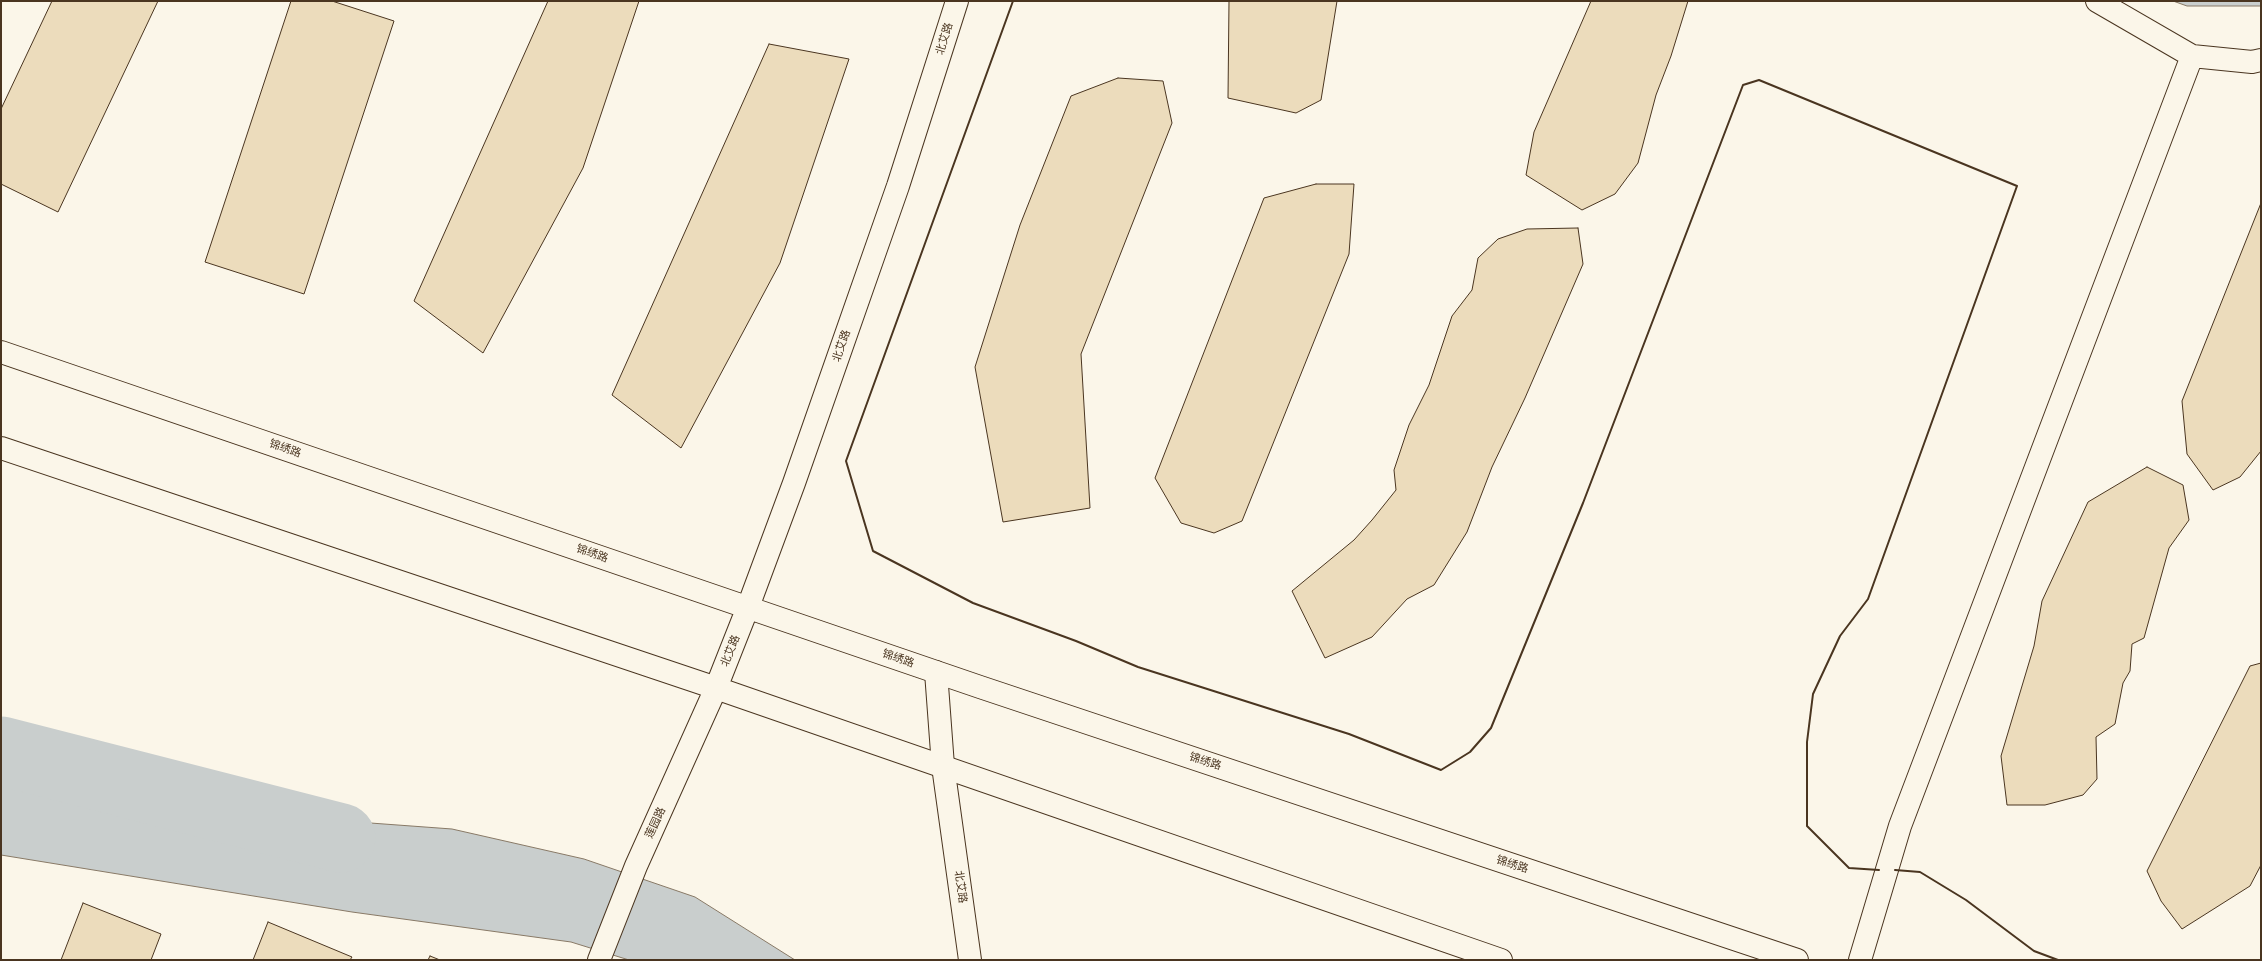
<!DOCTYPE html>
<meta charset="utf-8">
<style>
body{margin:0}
#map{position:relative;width:2262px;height:961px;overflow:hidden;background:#fbf6e9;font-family:Poppins,sans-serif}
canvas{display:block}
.frame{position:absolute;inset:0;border:2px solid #4a3520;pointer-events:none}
</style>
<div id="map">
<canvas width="2262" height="961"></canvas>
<div class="frame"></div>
</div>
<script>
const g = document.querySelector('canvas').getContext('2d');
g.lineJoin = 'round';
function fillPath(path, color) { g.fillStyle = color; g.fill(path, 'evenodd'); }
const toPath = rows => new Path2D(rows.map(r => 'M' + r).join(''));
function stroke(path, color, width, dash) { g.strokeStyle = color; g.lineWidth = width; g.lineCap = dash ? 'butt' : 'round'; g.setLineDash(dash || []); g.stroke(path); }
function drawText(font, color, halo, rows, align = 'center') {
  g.font = font + ' Poppins,"Noto Sans SC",sans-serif'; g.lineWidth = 3; g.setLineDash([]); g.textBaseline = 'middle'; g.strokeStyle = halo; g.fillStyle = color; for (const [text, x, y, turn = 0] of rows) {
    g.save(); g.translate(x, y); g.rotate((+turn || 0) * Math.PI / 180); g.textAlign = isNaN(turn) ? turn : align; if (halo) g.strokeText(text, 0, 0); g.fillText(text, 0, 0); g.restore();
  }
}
const water = toPath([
 [2173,1,2261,1,2261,6,2187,6,2173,1],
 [1,764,57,766,248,814,452,829,584,859,695,897,795,960,629,960,571,942,352,912,1,855,1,764]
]);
const river = toPath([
 [1,751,341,838]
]);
const building = toPath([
 [52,1,158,1,58,212,1,184,1,109,52,1],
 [291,1,332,1,394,21,304,294,205,262,291,1],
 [548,1,639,1,583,168,483,353,414,301,548,1],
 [1229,1,1337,1,1321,100,1296,113,1228,98,1229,1],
 [1591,1,1688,1,1671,56,1656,95,1638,163,1615,194,1582,210,1526,175,1534,132,1591,1],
 [769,44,849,59,780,263,681,448,612,395,769,44],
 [1118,78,1163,81,1172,123,1081,354,1090,508,1003,522,975,367,1020,225,1071,96,1118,78],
 [1316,184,1354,184,1349,254,1242,521,1214,533,1181,523,1155,478,1264,198,1316,184],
 [2261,203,2261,451,2240,477,2213,490,2187,454,2182,401,2261,203],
 [1578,228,1583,264,1525,398,1492,467,1467,532,1434,585,1407,599,1372,637,1325,658,1292,591,1354,540,1372,520,1396,490,1394,470,1409,425,1429,385,1452,316,1472,290,1478,258,1498,239,1527,229,1578,228],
 [2147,467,2183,485,2189,520,2169,548,2144,638,2132,644,2130,671,2123,683,2115,724,2096,737,2097,779,2083,795,2045,805,2007,805,2001,756,2034,646,2042,601,2088,502,2147,467],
 [2261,663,2261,865,2250,886,2182,929,2161,901,2147,871,2250,666,2261,663],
 [83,903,161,934,151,960,61,960,83,903],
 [268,922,352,957,350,960,253,960,268,922],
 [430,956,440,960,428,960,430,956]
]);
const street = toPath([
 [2192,56,2252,62,2261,60],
 [936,672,943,766,970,960],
 [1860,960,1900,826,2192,56,2097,1]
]);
const secondary = toPath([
 [1,352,980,687,1797,960],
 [1,448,716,688,1501,960],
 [599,960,636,866,716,688,748,607,794,483,898,186,957,1]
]);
const wall = toPath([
 [1013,1,846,461,873,551,973,603,1076,641,1138,667,1349,734,1441,770,1470,752,1491,728,1583,503,1743,85,1759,80,2017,186,1868,599,1840,636,1813,694,1807,742,1807,826,1849,868,1879,870],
 [1895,870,1920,872,1966,900,2034,951,2058,960]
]);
const streetNames = [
 ["北艾路",945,39,-73],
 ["北艾路",842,346,-71],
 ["锦绣路",285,449,19],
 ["锦绣路",592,554,19],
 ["北艾路",731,651,-68],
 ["锦绣路",898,659,19],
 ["锦绣路",1205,762,18],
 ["莲园路",656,823,-65],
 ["锦绣路",1512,865,18],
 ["北艾路",960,887,82]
];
fillPath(water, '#c9cecd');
stroke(water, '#887966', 1);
stroke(river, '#c9cecd', 69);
fillPath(building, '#ecdcbc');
stroke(building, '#4a3520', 1);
stroke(street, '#4a3520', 24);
stroke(secondary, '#4a3520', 24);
stroke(street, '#fbf6e9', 22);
stroke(secondary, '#fbf6e9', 22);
stroke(wall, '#4a3520', 2);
drawText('11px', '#4a3520', '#fbf6e9', streetNames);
</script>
